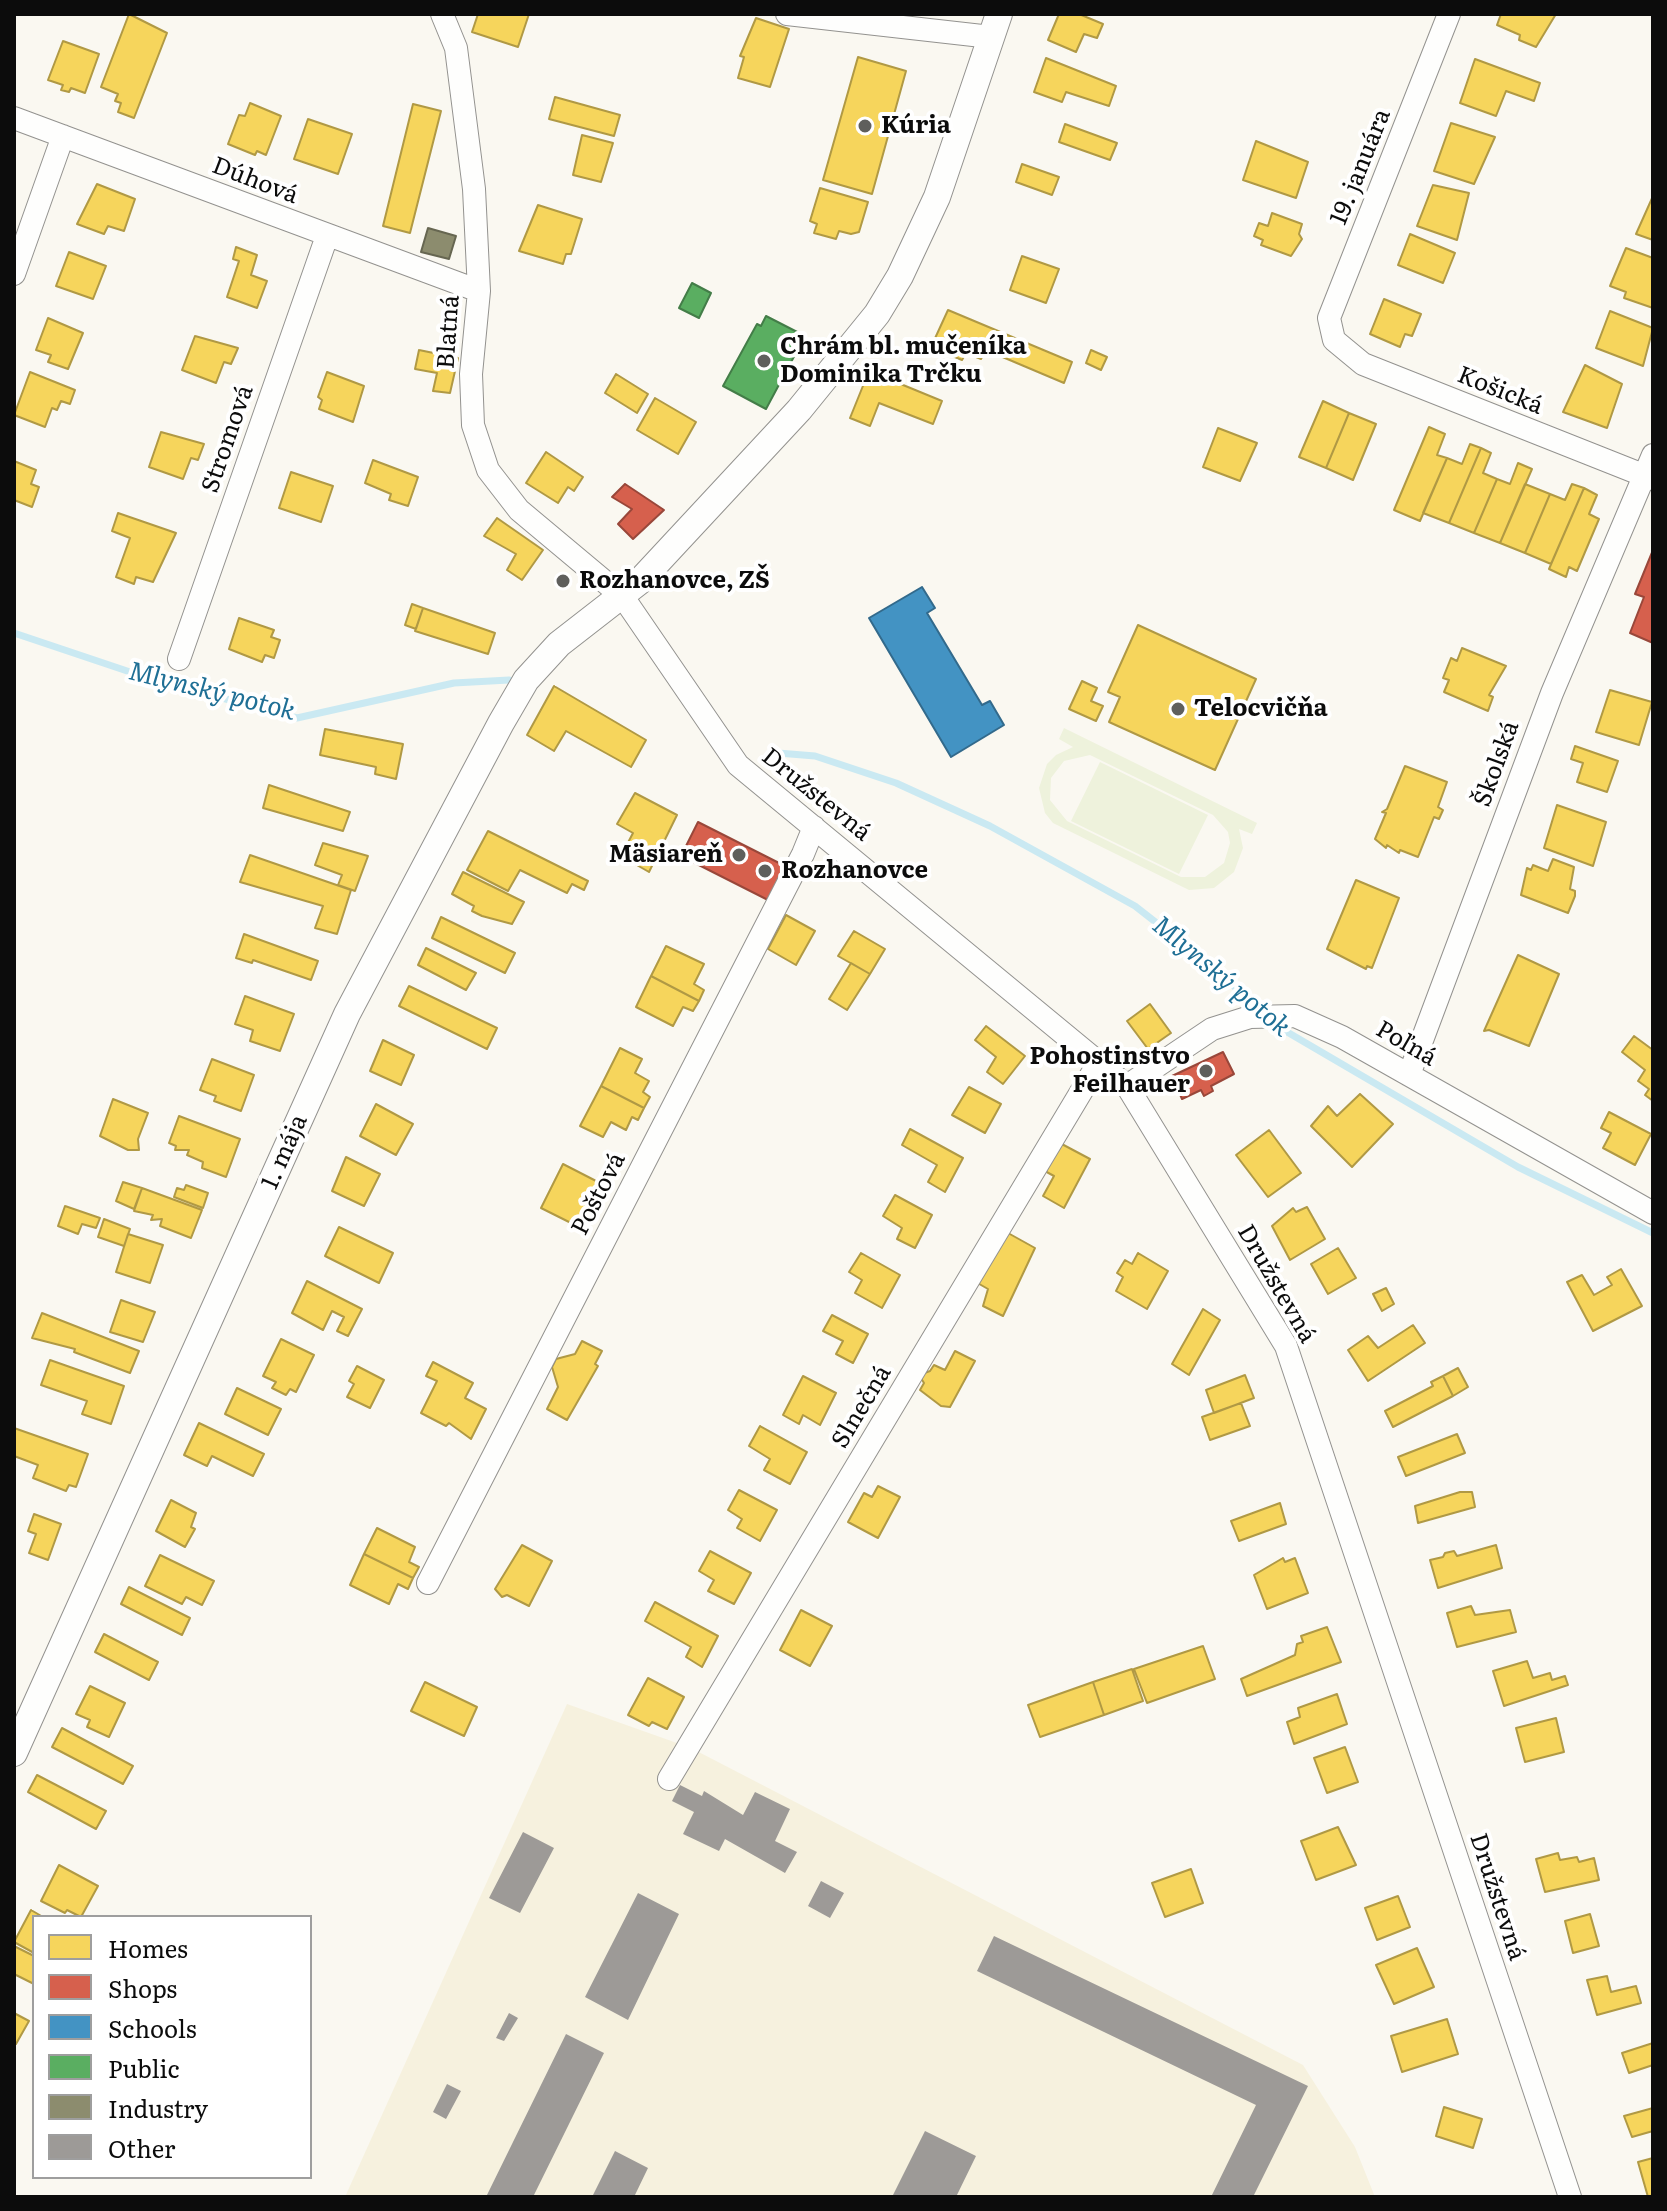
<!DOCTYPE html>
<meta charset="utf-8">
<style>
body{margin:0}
#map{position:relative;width:1667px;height:2211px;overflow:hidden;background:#faf8f1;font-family:Literata,serif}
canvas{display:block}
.frame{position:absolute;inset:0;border:16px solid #0c0c0c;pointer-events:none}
.legend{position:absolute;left:32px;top:1915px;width:280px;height:264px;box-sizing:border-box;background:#fff;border:2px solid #9e9e9e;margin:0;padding:10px 14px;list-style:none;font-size:24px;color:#0c0c0c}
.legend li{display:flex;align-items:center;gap:16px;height:40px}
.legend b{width:40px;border:2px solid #9e9e9e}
</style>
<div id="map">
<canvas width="1667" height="2211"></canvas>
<div class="frame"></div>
<ul class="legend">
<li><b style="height:22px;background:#f6d55c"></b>Homes</li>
<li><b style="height:22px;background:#d6604d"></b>Shops</li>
<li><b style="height:22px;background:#4393c3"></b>Schools</li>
<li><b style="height:22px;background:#5aae61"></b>Public</li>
<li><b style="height:22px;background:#8c8c6e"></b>Industry</li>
<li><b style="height:22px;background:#9d9a97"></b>Other</li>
</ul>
</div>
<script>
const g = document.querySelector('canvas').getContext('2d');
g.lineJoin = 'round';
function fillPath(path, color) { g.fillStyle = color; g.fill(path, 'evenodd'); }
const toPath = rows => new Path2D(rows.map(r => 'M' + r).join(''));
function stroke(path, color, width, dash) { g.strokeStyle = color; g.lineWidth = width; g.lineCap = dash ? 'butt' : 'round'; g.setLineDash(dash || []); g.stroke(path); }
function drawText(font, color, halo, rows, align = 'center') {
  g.font = font + ' Literata,serif'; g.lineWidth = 8; g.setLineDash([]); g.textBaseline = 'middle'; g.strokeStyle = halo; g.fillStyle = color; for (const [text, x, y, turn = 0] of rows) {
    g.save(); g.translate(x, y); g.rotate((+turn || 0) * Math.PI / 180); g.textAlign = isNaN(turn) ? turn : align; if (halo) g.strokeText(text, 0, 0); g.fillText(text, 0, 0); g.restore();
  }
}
const farmland = toPath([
 [567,1704,691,1748,1303,2065,1355,2147,1375,2197,345,2197]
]);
const pitch = toPath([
 [1064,728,1257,823,1252,834,1239,829,1243,848,1234,872,1214,888,1189,890,1053,823,1045,813,1039,788,1047,764,1056,755,1073,747,1059,739],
 [1090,755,1213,815,1228,832,1230,843,1224,863,1205,877,1181,877,1067,821,1050,800,1051,778,1064,761],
 [1100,762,1208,815,1179,874,1071,821]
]);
const homes = toPath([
 [129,14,167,33,134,118,118,112,121,103,115,101,118,94,101,87,129,14],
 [478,14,529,14,518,47,472,32,478,14],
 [1059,14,1079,14,1103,24,1097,38,1084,34,1076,52,1048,40,1059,14],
 [1501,14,1556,14,1536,47,1519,40,1520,35,1497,25,1501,14],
 [756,18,789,29,770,87,738,78,744,57,740,56,756,18],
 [63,41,99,54,85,93,71,88,69,92,61,90,63,85,48,80,63,41],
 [858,57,906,71,872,194,823,180,858,57],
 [1046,58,1116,86,1109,106,1066,92,1062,102,1034,92,1046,58],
 [1475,59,1540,83,1534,101,1506,91,1496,116,1460,103,1475,59],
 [555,97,620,115,614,136,549,119,555,97],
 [250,103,281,116,266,155,257,151,255,155,228,144,239,115,245,116,250,103],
 [413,104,441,111,410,233,383,226,413,104],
 [308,119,352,134,338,174,294,159,308,119],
 [1451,123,1495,137,1474,184,1434,171,1451,123],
 [1065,124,1117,143,1110,160,1059,142,1065,124],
 [582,135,613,143,601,182,573,175,582,135],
 [1256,141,1308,162,1296,198,1243,180,1256,141],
 [1022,164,1059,177,1052,195,1016,182,1022,164],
 [97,184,135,199,124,231,108,226,104,234,77,224,97,184],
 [1433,185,1469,193,1457,240,1417,226,1433,185],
 [820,188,868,202,859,232,851,234,839,231,836,239,814,233,817,224,810,221,820,188],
 [1653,196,1653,240,1636,234,1653,196],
 [538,205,582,219,571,254,566,254,563,264,519,251,538,205],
 [1272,213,1302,224,1299,234,1302,239,1291,256,1261,245,1263,240,1254,236,1259,223,1268,226,1272,213],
 [1410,234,1455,253,1443,283,1398,265,1410,234],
 [236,247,257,255,251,275,267,281,257,308,227,297,239,261,233,259,236,247],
 [1626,248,1653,258,1653,308,1624,298,1626,292,1610,286,1626,248],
 [69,252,106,266,93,299,56,286,69,252],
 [1022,256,1059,269,1046,303,1010,290,1022,256],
 [1384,299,1421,314,1412,336,1405,334,1400,347,1370,334,1384,299],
 [948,310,1072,362,1064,383,986,350,981,359,966,353,962,360,931,347,948,310],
 [1610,311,1653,328,1643,366,1596,348,1610,311],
 [48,318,83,333,68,369,48,362,51,355,36,350,48,318],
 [195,336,238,348,231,364,224,362,216,383,182,370,195,336],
 [419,350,458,358,450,393,433,391,437,373,415,369,419,350],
 [1091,350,1107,357,1101,370,1086,363,1091,350],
 [1585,365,1622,384,1607,428,1563,412,1585,365],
 [869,371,942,401,933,424,879,403,870,426,850,418,869,371],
 [30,372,75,390,70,404,61,401,57,410,52,408,45,427,14,415,30,372],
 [327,372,364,386,353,422,319,409,322,400,318,397,327,372],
 [616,374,648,394,637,413,605,393,616,374],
 [655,398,696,422,678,454,637,430,655,398],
 [1323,401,1349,413,1326,468,1299,457,1323,401],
 [1349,413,1376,424,1353,480,1326,468,1349,413],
 [1429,427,1445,434,1437,455,1447,458,1420,521,1394,510,1429,427],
 [1218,428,1257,443,1240,481,1203,467,1218,428],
 [161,432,204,444,198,460,191,458,183,479,149,467,161,432],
 [1470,444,1481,448,1449,523,1423,513,1447,458,1462,464,1470,444],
 [1481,448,1491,453,1483,473,1497,479,1474,533,1449,523,1481,448],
 [546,452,583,477,574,491,568,487,558,503,526,483,546,452],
 [373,460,418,477,408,506,389,500,391,494,365,483,373,460],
 [14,461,36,470,31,484,39,487,32,507,14,500,14,461],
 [1518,463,1532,469,1500,543,1474,533,1497,479,1510,484,1518,463],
 [291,472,333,486,321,522,279,508,291,472],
 [1525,484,1550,494,1525,553,1500,543,1525,484],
 [1572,484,1584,488,1551,564,1525,553,1550,494,1565,500,1572,484],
 [1584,488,1597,495,1589,514,1599,519,1577,571,1569,567,1566,577,1549,569,1584,488],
 [118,513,176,533,153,582,136,577,134,584,116,577,130,538,112,531,118,513],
 [497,518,543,550,522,580,507,570,516,554,484,536,497,518],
 [412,604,423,608,416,629,405,625,412,604],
 [423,608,495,633,488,654,415,631,423,608],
 [239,618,274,630,271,637,280,640,274,658,265,655,262,662,229,649,239,618],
 [1138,625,1256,679,1215,770,1109,722,1120,697,1108,692,1138,625],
 [1462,648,1506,666,1489,695,1493,697,1488,711,1444,692,1449,680,1443,678,1451,658,1457,661,1462,648],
 [1082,681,1097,688,1091,701,1103,706,1096,721,1069,709,1082,681],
 [554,686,646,740,631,767,566,731,554,751,527,735,554,686],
 [1610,690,1652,702,1639,745,1596,732,1610,690],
 [325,729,403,744,396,779,375,774,376,767,320,755,325,729],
 [1575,746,1618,761,1607,792,1577,782,1583,763,1571,759,1575,746],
 [1405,766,1447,782,1438,807,1443,810,1439,819,1434,817,1418,857,1400,850,1399,853,1387,845,1386,848,1375,839,1386,813,1382,812,1387,809,1405,766],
 [269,785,350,812,343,831,263,808,269,785],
 [635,793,677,815,649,872,621,856,633,833,617,824,635,793],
 [1557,805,1606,822,1593,866,1544,848,1557,805],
 [488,831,588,881,584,890,572,884,567,893,520,870,508,891,467,870,488,831],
 [323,843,368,856,355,891,338,885,342,875,315,865,323,843],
 [250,855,351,890,337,934,315,928,323,906,240,882,250,855],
 [1553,859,1574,867,1570,889,1575,891,1575,896,1568,913,1521,895,1527,868,1531,870,1533,865,1548,871,1553,859],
 [463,872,524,902,512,924,482,916,472,911,474,906,452,894,463,872],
 [1356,880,1399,898,1372,968,1367,966,1366,969,1327,949,1356,880],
 [786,915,815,931,796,965,768,949,786,915],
 [441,917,515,953,505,973,432,938,441,917],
 [854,931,885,949,870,974,838,956,854,931],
 [244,934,318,961,311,980,253,960,252,963,236,958,244,934],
 [666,946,704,964,694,984,704,990,699,1001,651,976,666,946],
 [426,948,476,973,466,990,418,965,426,948],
 [1518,955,1559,974,1529,1046,1489,1030,1484,1031,1518,955],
 [851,963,870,974,847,1010,829,999,851,963],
 [651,976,699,1001,693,1011,683,1007,673,1026,636,1007,651,976],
 [409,986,497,1028,487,1049,399,1006,409,986],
 [245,996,294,1014,280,1051,250,1041,253,1030,235,1024,245,996],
 [1150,1004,1171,1033,1148,1049,1127,1021,1150,1004],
 [986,1026,1025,1056,1003,1084,987,1072,996,1057,975,1040,986,1026],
 [1634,1036,1653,1050,1653,1101,1645,1095,1649,1089,1638,1081,1645,1070,1622,1052,1634,1036],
 [383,1040,414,1055,401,1085,370,1071,383,1040],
 [620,1048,642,1059,635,1073,649,1081,643,1092,650,1097,644,1108,601,1086,620,1048],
 [212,1059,254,1075,241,1111,214,1101,216,1096,200,1090,212,1059],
 [601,1086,644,1108,638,1120,632,1117,626,1130,611,1122,603,1137,580,1126,601,1086],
 [969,1087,1001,1104,985,1133,952,1115,969,1087],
 [1360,1094,1393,1124,1352,1167,1311,1126,1328,1106,1337,1116,1360,1094],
 [113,1099,148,1113,138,1139,139,1150,128,1150,100,1136,113,1099],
 [376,1104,413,1124,396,1155,360,1136,376,1104],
 [1609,1112,1651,1134,1635,1165,1603,1148,1611,1133,1601,1128,1609,1112],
 [179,1116,240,1139,226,1177,202,1168,203,1162,187,1155,189,1150,175,1150,176,1146,169,1143,179,1116],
 [910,1129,963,1158,945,1192,928,1182,937,1165,902,1145,910,1129],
 [1269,1130,1301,1173,1268,1197,1236,1155,1269,1130],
 [1058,1142,1090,1159,1064,1208,1043,1196,1054,1176,1043,1170,1058,1142],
 [346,1157,380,1174,364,1206,332,1191,346,1157],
 [563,1164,600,1183,577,1226,541,1208,563,1164],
 [123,1182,142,1188,134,1209,116,1201,123,1182],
 [186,1185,208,1193,203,1208,174,1197,177,1188,184,1190,186,1185],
 [142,1188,202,1210,191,1238,160,1226,162,1219,151,1220,153,1215,134,1211,142,1188],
 [895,1195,932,1215,915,1248,897,1239,902,1228,883,1216,895,1195],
 [65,1206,100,1218,96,1228,82,1224,78,1234,58,1226,65,1206],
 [1307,1207,1325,1239,1290,1260,1272,1226,1293,1208,1296,1212,1307,1207],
 [104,1219,130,1229,124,1246,98,1237,104,1219],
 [339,1227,393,1253,379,1283,325,1256,339,1227],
 [999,1228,1035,1248,1003,1316,983,1306,988,1289,974,1281,999,1228],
 [128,1234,163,1245,150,1283,116,1272,128,1234],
 [1338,1248,1356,1278,1328,1294,1311,1264,1338,1248],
 [861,1253,900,1275,882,1308,855,1293,862,1280,849,1272,861,1253],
 [1138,1253,1168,1271,1147,1309,1116,1291,1123,1277,1117,1273,1125,1260,1132,1264,1138,1253],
 [1621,1269,1642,1306,1593,1331,1567,1282,1582,1275,1594,1295,1612,1285,1607,1277,1621,1269],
 [307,1281,362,1309,348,1336,337,1331,344,1317,332,1311,323,1330,292,1313,307,1281],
 [1386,1288,1394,1304,1382,1311,1373,1294,1386,1288],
 [121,1300,155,1312,143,1342,110,1332,121,1300],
 [1203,1309,1220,1320,1189,1375,1172,1364,1203,1309],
 [42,1313,139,1351,130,1373,74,1352,75,1349,32,1338,42,1313],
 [832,1315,868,1334,853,1363,836,1354,843,1341,823,1331,832,1315],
 [1413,1325,1425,1343,1368,1381,1348,1350,1368,1336,1378,1348,1413,1325],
 [281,1339,314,1355,296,1392,290,1389,286,1395,272,1388,276,1382,263,1376,281,1339],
 [582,1341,602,1351,595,1364,598,1366,567,1420,547,1409,558,1387,552,1367,556,1359,575,1354,582,1341],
 [955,1351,975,1361,950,1407,941,1406,920,1390,924,1383,919,1375,930,1371,934,1365,945,1370,955,1351],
 [50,1360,124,1386,111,1424,82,1414,87,1401,41,1385,50,1360],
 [433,1362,473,1383,465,1398,486,1409,471,1439,449,1423,446,1426,421,1413,437,1381,426,1376,433,1362],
 [357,1366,384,1380,370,1408,347,1397,354,1384,349,1381,357,1366],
 [1458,1368,1468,1387,1453,1396,1443,1376,1458,1368],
 [1245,1375,1254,1398,1214,1413,1206,1390,1245,1375],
 [803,1376,836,1393,820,1425,803,1415,799,1424,783,1415,803,1376],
 [1443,1376,1453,1396,1393,1427,1385,1411,1433,1386,1431,1382,1443,1376],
 [237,1388,281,1409,268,1435,225,1414,237,1388],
 [1241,1403,1250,1426,1210,1440,1202,1417,1241,1403],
 [199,1423,264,1454,253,1476,212,1456,207,1466,184,1455,199,1423],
 [760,1426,807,1452,790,1484,764,1470,770,1459,749,1446,760,1426],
 [14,1428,88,1454,76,1487,69,1485,66,1491,33,1478,38,1465,14,1456,14,1428],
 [1457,1434,1465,1453,1406,1476,1398,1457,1457,1434],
 [878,1486,900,1497,878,1538,848,1522,864,1493,872,1497,878,1486],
 [739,1490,777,1510,760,1541,737,1528,742,1519,728,1510,739,1490],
 [1460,1492,1472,1492,1475,1507,1418,1523,1415,1506,1460,1492],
 [171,1500,196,1513,191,1527,195,1529,185,1547,156,1531,171,1500],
 [1280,1503,1286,1524,1239,1541,1231,1521,1280,1503],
 [34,1514,61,1524,48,1560,29,1553,36,1534,28,1531,34,1514],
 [377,1528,415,1547,409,1562,419,1567,413,1578,364,1554,377,1528],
 [522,1545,552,1561,529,1606,507,1595,502,1597,495,1589,522,1545],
 [1496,1545,1502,1568,1438,1588,1430,1560,1443,1557,1445,1553,1454,1551,1457,1556,1496,1545],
 [710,1551,751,1573,734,1604,708,1591,714,1580,699,1571,710,1551],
 [364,1554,413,1578,408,1589,398,1584,389,1604,350,1585,364,1554],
 [160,1555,214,1581,202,1605,186,1597,182,1604,145,1586,160,1555],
 [1283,1558,1285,1562,1295,1558,1308,1593,1267,1609,1254,1575,1283,1558],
 [129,1587,190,1618,182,1635,121,1604,129,1587],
 [655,1602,718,1636,702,1667,686,1657,691,1647,645,1621,655,1602],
 [1471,1606,1475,1615,1510,1610,1516,1632,1457,1647,1447,1613,1471,1606],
 [801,1610,832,1626,810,1666,780,1650,801,1610],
 [1327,1627,1341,1662,1247,1696,1241,1679,1295,1655,1297,1644,1303,1642,1301,1636,1327,1627],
 [104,1634,158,1662,149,1680,95,1652,104,1634],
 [1203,1646,1215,1679,1147,1703,1134,1669,1203,1646],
 [1527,1661,1533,1678,1550,1673,1552,1680,1565,1676,1568,1685,1504,1706,1493,1671,1527,1661],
 [1132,1669,1143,1701,1104,1715,1093,1682,1132,1669],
 [648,1678,684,1697,667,1729,652,1722,649,1726,628,1715,648,1678],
 [425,1682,477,1707,464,1736,411,1711,425,1682],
 [1093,1682,1104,1715,1040,1737,1028,1705,1093,1682],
 [90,1686,125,1703,109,1737,87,1727,90,1720,76,1714,90,1686],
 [1337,1694,1347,1724,1294,1744,1287,1722,1300,1717,1298,1708,1337,1694],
 [1556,1718,1564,1752,1525,1762,1516,1728,1556,1718],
 [62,1728,133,1766,123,1784,52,1747,62,1728],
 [1345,1747,1358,1782,1327,1793,1314,1758,1345,1747],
 [37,1775,106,1811,96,1829,28,1792,37,1775],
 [1338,1827,1356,1865,1316,1880,1301,1841,1338,1827],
 [1558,1853,1560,1860,1577,1857,1579,1862,1594,1858,1599,1880,1545,1892,1536,1859,1558,1853],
 [59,1865,98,1886,81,1917,67,1910,65,1913,41,1901,59,1865],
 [1191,1869,1203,1903,1165,1917,1152,1883,1191,1869],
 [1398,1896,1410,1927,1377,1940,1365,1908,1398,1896],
 [31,1910,43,1917,34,1917,34,1953,14,1942,31,1910],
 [1590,1914,1599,1946,1573,1953,1565,1921,1590,1914],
 [14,1946,34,1956,34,1984,14,1974,14,1946],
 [1417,1948,1434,1987,1394,2004,1376,1965,1417,1948],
 [1607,1976,1611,1992,1636,1986,1641,2003,1597,2015,1587,1980,1607,1976],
 [14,2013,29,2021,16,2044,14,2043,14,2013],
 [1447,2019,1458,2054,1402,2072,1391,2036,1447,2019],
 [1653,2043,1653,2065,1629,2073,1622,2053,1653,2043],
 [1444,2107,1482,2119,1473,2148,1436,2136,1444,2107],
 [1653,2108,1653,2131,1632,2137,1624,2116,1653,2108],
 [1653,2158,1653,2195,1648,2197,1638,2162,1653,2158]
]);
const shops = toPath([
 [625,484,664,510,633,539,618,524,632,509,612,497,625,484],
 [1653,550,1653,643,1630,633,1644,597,1635,594,1653,550],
 [698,822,785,866,768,900,681,856,698,822],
 [1223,1052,1234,1074,1211,1086,1213,1091,1204,1096,1201,1090,1182,1099,1172,1076,1223,1052]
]);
const schools = toPath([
 [922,587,935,608,927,613,982,705,990,701,1004,725,951,757,869,618,922,587]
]);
const public = toPath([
 [692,283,711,293,699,318,679,308,692,283],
 [766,316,805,336,766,409,723,386,757,324,761,326,766,316]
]);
const industry = toPath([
 [428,228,456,236,449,259,421,252,428,228]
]);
const stream = toPath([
 [14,633,151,679,297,718,454,683,509,680],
 [778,753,815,756,896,783,990,826,1135,906,1218,971,1259,1010],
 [1270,1022,1518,1167,1653,1233]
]);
const building = toPath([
 [680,1785,702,1796,704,1791,743,1815,755,1792,790,1809,775,1841,797,1852,785,1873,725,1839,719,1851,683,1834,694,1812,672,1801],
 [523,1832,554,1848,520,1913,489,1898],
 [821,1881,844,1893,830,1918,808,1906],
 [638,1893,679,1914,628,2020,585,1997],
 [994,1936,1308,2086,1253,2197,1211,2197,1256,2105,977,1971],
 [509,2013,518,2018,504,2041,496,2038],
 [566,2034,604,2053,533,2197,486,2197],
 [447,2084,461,2091,446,2119,433,2112],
 [925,2131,976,2156,956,2197,892,2197],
 [615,2151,648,2168,634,2197,592,2197]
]);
const minor = toPath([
 [442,14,456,48,474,189,479,291,471,374,473,425,488,470,519,510,623,597,738,765,1127,1086,1286,1346,1570,2197],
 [787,14,991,37],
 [1449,14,1329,318,1334,340,1363,364,1653,479],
 [14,118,479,291],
 [14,274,63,136],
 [179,659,327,236],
 [1409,1075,1552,693,1653,455],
 [1127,1086,1212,1029,1250,1017,1295,1016,1342,1037,1653,1213],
 [428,1583,803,854,814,827],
 [669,1779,1099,1062]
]);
const tertiary = toPath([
 [14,1753,347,1014,501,723,526,680,559,644,640,581,799,410,877,314,900,276,937,197,999,14]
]);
const markers = [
 [865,126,8,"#5f5f5c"],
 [764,361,8,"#5f5f5c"],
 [563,581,8,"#5f5f5c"],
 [1178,709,8,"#5f5f5c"],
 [739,855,8,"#5f5f5c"],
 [765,871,8,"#5f5f5c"],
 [1206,1071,8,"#5f5f5c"]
];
const poiNames = [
 ["Kúria",881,126],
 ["Chrám bl. mučeníka",780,347],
 ["Dominika Trčku",780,375],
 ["Rozhanovce, ZŠ",579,581],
 ["Telocvičňa",1194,709],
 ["Mäsiareň",723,855,"right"],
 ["Rozhanovce",781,871],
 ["Pohostinstvo",1190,1057,"right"],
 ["Feilhauer",1190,1085,"right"]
];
const streetNames = [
 ["19. januára",1361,167,-68],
 ["Dúhová",255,181,21],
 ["Blatná",449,332,-86],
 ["Košická",1500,391,22],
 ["Stromová",228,439,-71],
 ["Školská",1497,764,-70],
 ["Družstevná",816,795,39],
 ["Poľná",1406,1044,30],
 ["1. mája",285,1152,-66],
 ["Poštová",599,1194,-63],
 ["Družstevná",1276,1284,60],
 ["Slnečná",862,1407,-59],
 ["Družstevná",1497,1897,72]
];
const waterNames = [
 ["Mlynský potok",212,692,14],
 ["Mlynský potok",1221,977,40]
];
fillPath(farmland, '#f6f1de');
fillPath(pitch, '#eef2dc');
fillPath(homes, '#f6d55c');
stroke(homes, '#b09944', 2);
fillPath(shops, '#d6604d');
stroke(shops, '#99473a', 2);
fillPath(schools, '#4393c3');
stroke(schools, '#326a8c', 2);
fillPath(public, '#5aae61');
stroke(public, '#437d48', 2);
fillPath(industry, '#8c8c6e');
stroke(industry, '#666651', 2);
stroke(stream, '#cae9f2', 7);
fillPath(building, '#9d9a97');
stroke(minor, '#93928f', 24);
stroke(tertiary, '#93928f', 28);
stroke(minor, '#fefefd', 22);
stroke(tertiary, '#fefefd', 26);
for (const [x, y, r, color] of markers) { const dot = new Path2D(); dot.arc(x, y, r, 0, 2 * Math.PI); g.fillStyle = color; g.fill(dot); stroke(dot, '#fff', 3); }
drawText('bold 24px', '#0c0c0c', '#fff', poiNames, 'left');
drawText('24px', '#0c0c0c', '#fff', streetNames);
drawText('italic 26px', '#1f6f95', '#fff', waterNames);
</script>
